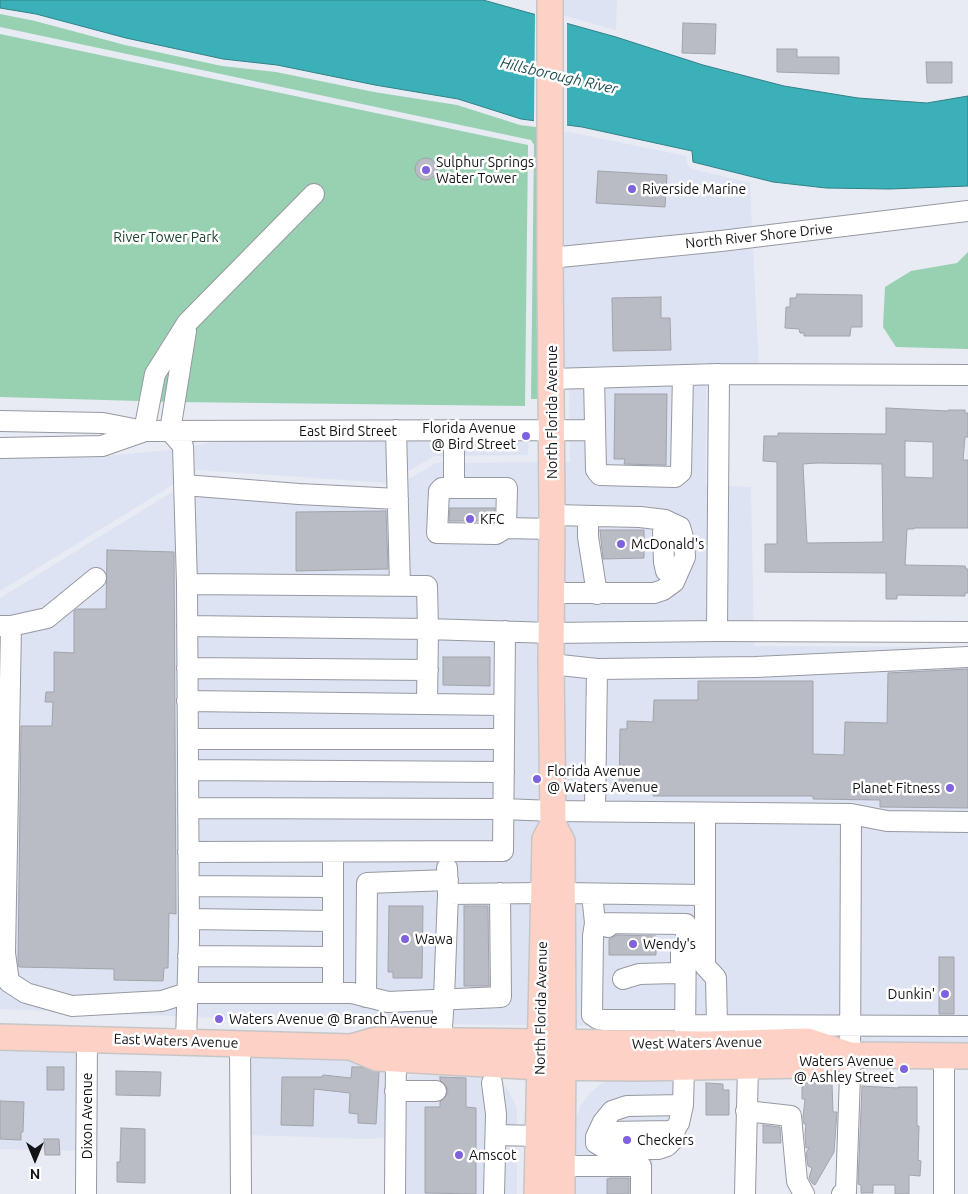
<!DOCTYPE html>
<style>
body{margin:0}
#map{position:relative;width:968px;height:1194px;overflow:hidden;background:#e8ebf3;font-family:Ubuntu,sans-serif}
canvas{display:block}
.north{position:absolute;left:10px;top:1134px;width:50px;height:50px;-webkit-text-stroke:4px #fff;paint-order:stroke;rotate:180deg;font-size:14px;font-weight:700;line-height:20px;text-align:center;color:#131316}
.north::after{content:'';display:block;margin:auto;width:18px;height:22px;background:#131316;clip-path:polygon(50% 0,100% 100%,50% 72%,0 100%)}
</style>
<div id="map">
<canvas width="968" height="1194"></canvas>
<div class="north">N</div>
</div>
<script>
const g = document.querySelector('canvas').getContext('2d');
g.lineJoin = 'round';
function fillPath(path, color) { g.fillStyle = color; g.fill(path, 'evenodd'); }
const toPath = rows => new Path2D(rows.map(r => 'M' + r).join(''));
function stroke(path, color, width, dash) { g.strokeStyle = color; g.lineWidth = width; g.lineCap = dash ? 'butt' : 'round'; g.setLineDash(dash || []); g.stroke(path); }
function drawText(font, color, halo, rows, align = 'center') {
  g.font = font + ' Ubuntu,sans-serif'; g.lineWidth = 5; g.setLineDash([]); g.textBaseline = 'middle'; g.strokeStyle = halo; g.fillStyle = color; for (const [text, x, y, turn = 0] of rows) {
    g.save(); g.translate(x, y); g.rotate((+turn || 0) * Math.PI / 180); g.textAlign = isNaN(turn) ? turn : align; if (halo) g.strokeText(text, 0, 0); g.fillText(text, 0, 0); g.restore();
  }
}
const built = toPath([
 [557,0,617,0,616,30,558,14],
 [558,130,687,156,687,165,692,169,750,183,752,229,557,250],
 [753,245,759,371,563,385,564,455,561,455,557,265],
 [569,385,706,385,706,485,751,487,754,646,968,647,968,1030,338,1023,0,1009,0,598,198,476,390,490,436,463,570,462],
 [529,438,528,455,434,456,389,483,197,470,0,591,0,456,115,455,181,449,224,439],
 [816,1035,968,1037,968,1048,856,1047],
 [0,1046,79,1048,80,1151,0,1149],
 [247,1053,388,1059,388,1137,368,1139,247,1135],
 [639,1071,680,1075,675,1149,653,1152,652,1194,574,1194,574,1124,581,1105,590,1093,602,1083],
 [410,1075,485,1076,507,1088,517,1108,517,1194,404,1194,404,1085]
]);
const green = toPath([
 [0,14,35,21,125,45,222,66,276,72,374,92,457,105,520,125,543,128,544,399,531,399,534,145,531,140,0,27],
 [0,34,528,145,525,406,174,402,0,397],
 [968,252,968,349,896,347,883,327,885,287,911,271,957,263]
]);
const water = toPath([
 [0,0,483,0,616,37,703,65,784,86,858,98,927,103,968,96,968,186,890,189,826,188,773,182,693,162,692,151,582,127,521,119,458,99,375,85,277,65,223,59,126,38,36,14,0,8,0,0]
]);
const pier = toPath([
 [535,12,567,21,567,127,534,123]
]);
const building = toPath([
 [683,23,716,24,715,54,682,53,683,23],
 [777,49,797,49,797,57,839,57,839,74,777,72,777,49],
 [926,62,952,62,952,83,927,83,926,62],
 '415 169a11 11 0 1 1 22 0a11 11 0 1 1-22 0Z',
 [598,171,667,175,665,207,596,203,598,171],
 [797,294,862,295,862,327,851,327,850,336,804,336,804,333,800,333,799,329,785,328,786,307,790,307,790,298,796,298,797,294],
 [661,297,661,318,670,318,671,350,613,351,612,298,661,297],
 [615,394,667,394,666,465,624,464,625,459,614,459,615,394],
 [886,408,948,411,948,410,965,410,965,413,968,413,968,437,965,437,963,460,968,460,968,528,914,528,914,529,907,529,905,565,965,566,966,569,968,569,968,593,965,593,965,596,897,595,897,599,886,599,886,573,765,572,765,544,777,544,777,462,763,461,764,436,778,436,778,433,886,434,886,408],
 [905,441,933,442,933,478,905,477,905,441],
 [817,463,882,464,883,542,807,543,803,464,817,463],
 [450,508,495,508,494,521,449,521,450,508],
 [386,511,388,569,296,571,296,512,386,511],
 [600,530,644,530,644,558,603,559,600,530],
 [107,550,174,552,176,914,169,913,168,968,164,968,163,981,114,980,114,969,19,967,18,962,21,726,52,726,53,702,45,702,46,692,54,692,54,652,74,653,74,611,77,609,106,609,107,550],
 [443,657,490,657,490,686,443,685,443,657],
 [968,669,968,808,880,807,880,800,813,799,813,796,653,796,654,793,619,793,620,729,627,729,627,721,653,722,654,700,698,700,698,681,813,681,813,754,844,755,845,722,887,723,888,673,968,669],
 [389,906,423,906,422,978,393,978,393,972,388,972,389,906],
 [464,906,488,906,489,986,464,986,464,906],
 [617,935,656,936,656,955,609,955,609,939,617,935],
 [939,957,954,957,954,1014,939,1014,939,957],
 [47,1067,64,1067,64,1090,47,1090,47,1067],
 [352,1067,362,1067,379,1072,376,1124,358,1123,358,1114,349,1113,350,1093,314,1089,313,1126,281,1125,282,1077,322,1077,323,1075,351,1078,352,1067],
 [116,1071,161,1072,160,1096,116,1095,116,1071],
 [440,1077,466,1078,466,1107,476,1108,476,1194,425,1193,425,1107,440,1107,440,1102,446,1096,448,1091,446,1086,440,1080,440,1077],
 [706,1083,723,1084,723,1090,729,1090,729,1115,706,1115,706,1083],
 [802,1083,832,1083,833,1112,837,1112,834,1152,815,1185,812,1183,809,1178,812,1168,808,1166,806,1153,809,1148,806,1148,805,1134,806,1124,804,1124,803,1118,805,1099,802,1099,802,1083],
 [862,1086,898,1088,898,1087,917,1087,917,1126,919,1126,918,1160,921,1161,920,1176,909,1175,909,1194,895,1194,895,1185,873,1185,873,1193,861,1193,861,1185,858,1184,862,1086],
 [0,1101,24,1102,23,1132,21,1132,21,1140,0,1139,0,1101],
 [763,1125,780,1127,781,1143,763,1143,763,1125],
 [121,1128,145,1129,145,1183,117,1182,117,1162,120,1162,121,1128],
 [44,1139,59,1139,60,1155,45,1155,44,1139],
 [611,1178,629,1178,629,1194,607,1194,607,1179,611,1178]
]);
const minor = toPath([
 [550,258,721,241,968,211],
 [186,331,170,431,183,446,187,584],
 [594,378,596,470,600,475,675,477,681,472,683,375],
 [552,379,719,374,968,375],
 [0,421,103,423,144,431,595,430],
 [396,430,400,586],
 [144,431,155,374,187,323,314,194],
 [0,448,102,446,142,432],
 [184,485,299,494,398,499],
 [454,488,454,430],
 [588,516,588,537,597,594],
 [506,528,507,488,442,488,439,491,437,533,496,534,506,528,552,529],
 [663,531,664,562,666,571],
 [552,593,654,593,663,590,674,582,685,557,684,541,680,527,665,520,640,517,552,515],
 [0,626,11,626,5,953,9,982,26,993,72,1006,162,1001,187,993,352,993,388,1002,501,997,500,893],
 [11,626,47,618,96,578],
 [187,626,428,629,427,704],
 [717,631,719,374],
 [551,664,597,669],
 [187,668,428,670],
 [187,701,504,705],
 [188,739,504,739],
 [188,770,504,772],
 [188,808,503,809,553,811,851,814,887,821,968,822],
 [595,811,597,669,756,667,968,657],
 [705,813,705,966,716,978,717,1025],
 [188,852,503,851,505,631],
 [333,852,333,993],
 [189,886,333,887],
 [562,893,705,895],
 [448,894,543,893],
 [592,894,595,923,608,927],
 [189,919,333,921],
 [188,956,333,957],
 [623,979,639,974,676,973,681,966,681,951],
 [366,997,367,883,448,880],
 [685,1020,604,1020,598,1019,592,1015,593,936,595,923,686,924,685,1044],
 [685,1025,968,1026],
 [441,1041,444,998,448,894,447,868],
 [186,1042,189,939,187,584,427,586,428,629,551,633,717,631,968,632],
 [240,1044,241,1194],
 [944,1056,944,1194],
 [492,1083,496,1114,494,1194],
 [395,1091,436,1091],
 [683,1105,679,1123,675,1129,674,1139,667,1146,658,1149,606,1149,596,1143,596,1137,603,1122,612,1111,627,1106,683,1105,684,1067],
 [746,1111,791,1116,797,1181,804,1194],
 [603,1122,605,1128,608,1132,669,1131,675,1129],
 [496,1135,538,1136],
 [562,1166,641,1166,641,1194],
 [86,1194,87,1038],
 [395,1194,396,1059],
 [745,1194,748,1066],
 [842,1194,846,1192,850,1075,851,814]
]);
const major = toPath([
 [550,0,550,258,552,515,551,664,553,824,562,841,563,1043,562,1194],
 [0,1037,351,1047,376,1040,706,1044,808,1041,850,1055],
 [351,1047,377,1058,540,1067,636,1068,809,1065,850,1055,968,1056],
 [537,1194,545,839,553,824]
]);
const markers = [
 [426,170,5,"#7f63de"],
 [632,189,5,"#7f63de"],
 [526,436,5,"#7f63de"],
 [470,519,5,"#7f63de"],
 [621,544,5,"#7f63de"],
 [537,779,5,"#7f63de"],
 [950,788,5,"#7f63de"],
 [405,939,5,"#7f63de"],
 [633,944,5,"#7f63de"],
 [945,994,5,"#7f63de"],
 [219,1019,5,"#7f63de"],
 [904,1069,5,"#7f63de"],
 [627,1140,5,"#7f63de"],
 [459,1155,5,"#7f63de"]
];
const poiNames = [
 ["Sulphur Springs",436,162],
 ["Water Tower",436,178],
 ["Riverside Marine",642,189],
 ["Florida Avenue",516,428,"right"],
 ["@ Bird Street",516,444,"right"],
 ["KFC",480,519],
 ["McDonald's",631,544],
 ["Florida Avenue",547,771],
 ["@ Waters Avenue",547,787],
 ["Planet Fitness",940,788,"right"],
 ["Wawa",415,939],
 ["Wendy's",643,944],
 ["Dunkin'",935,994,"right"],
 ["Waters Avenue @ Branch Avenue",229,1019],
 ["Waters Avenue",894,1061,"right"],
 ["@ Ashley Street",894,1077,"right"],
 ["Checkers",637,1140],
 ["Amscot",469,1155]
];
const streetNames = [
 ["North River Shore Drive",759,236,-6],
 ["North Florida Avenue",552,412,-90],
 ["East Bird Street",348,431],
 ["North Florida Avenue",541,1008,-89],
 ["East Waters Avenue",176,1041,2],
 ["West Waters Avenue",697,1043,-1],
 ["Dixon Avenue",87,1116,-90]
];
const parkNames = [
 ["River Tower Park",166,237]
];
const waterNames = [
 ["Hillsborough River",559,76,13]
];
fillPath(built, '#dee3f3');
fillPath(green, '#97d1b2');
fillPath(water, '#3cb0b8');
stroke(water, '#308187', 1);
fillPath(pier, '#e8ebf3');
fillPath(building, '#b9bcc4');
stroke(building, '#a2a4ac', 1);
stroke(minor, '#9699a1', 22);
stroke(major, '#c6c6c7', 28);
stroke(minor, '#fff', 20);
stroke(major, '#fdd1c5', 25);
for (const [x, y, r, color] of markers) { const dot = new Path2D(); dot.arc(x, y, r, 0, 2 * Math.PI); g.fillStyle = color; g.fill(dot); stroke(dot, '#fff', 2); }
drawText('14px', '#131316', '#fff', poiNames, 'left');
drawText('14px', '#131316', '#fff', streetNames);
drawText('14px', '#1d4130', '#fff', parkNames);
drawText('italic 15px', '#1e4f53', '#fff', waterNames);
</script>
